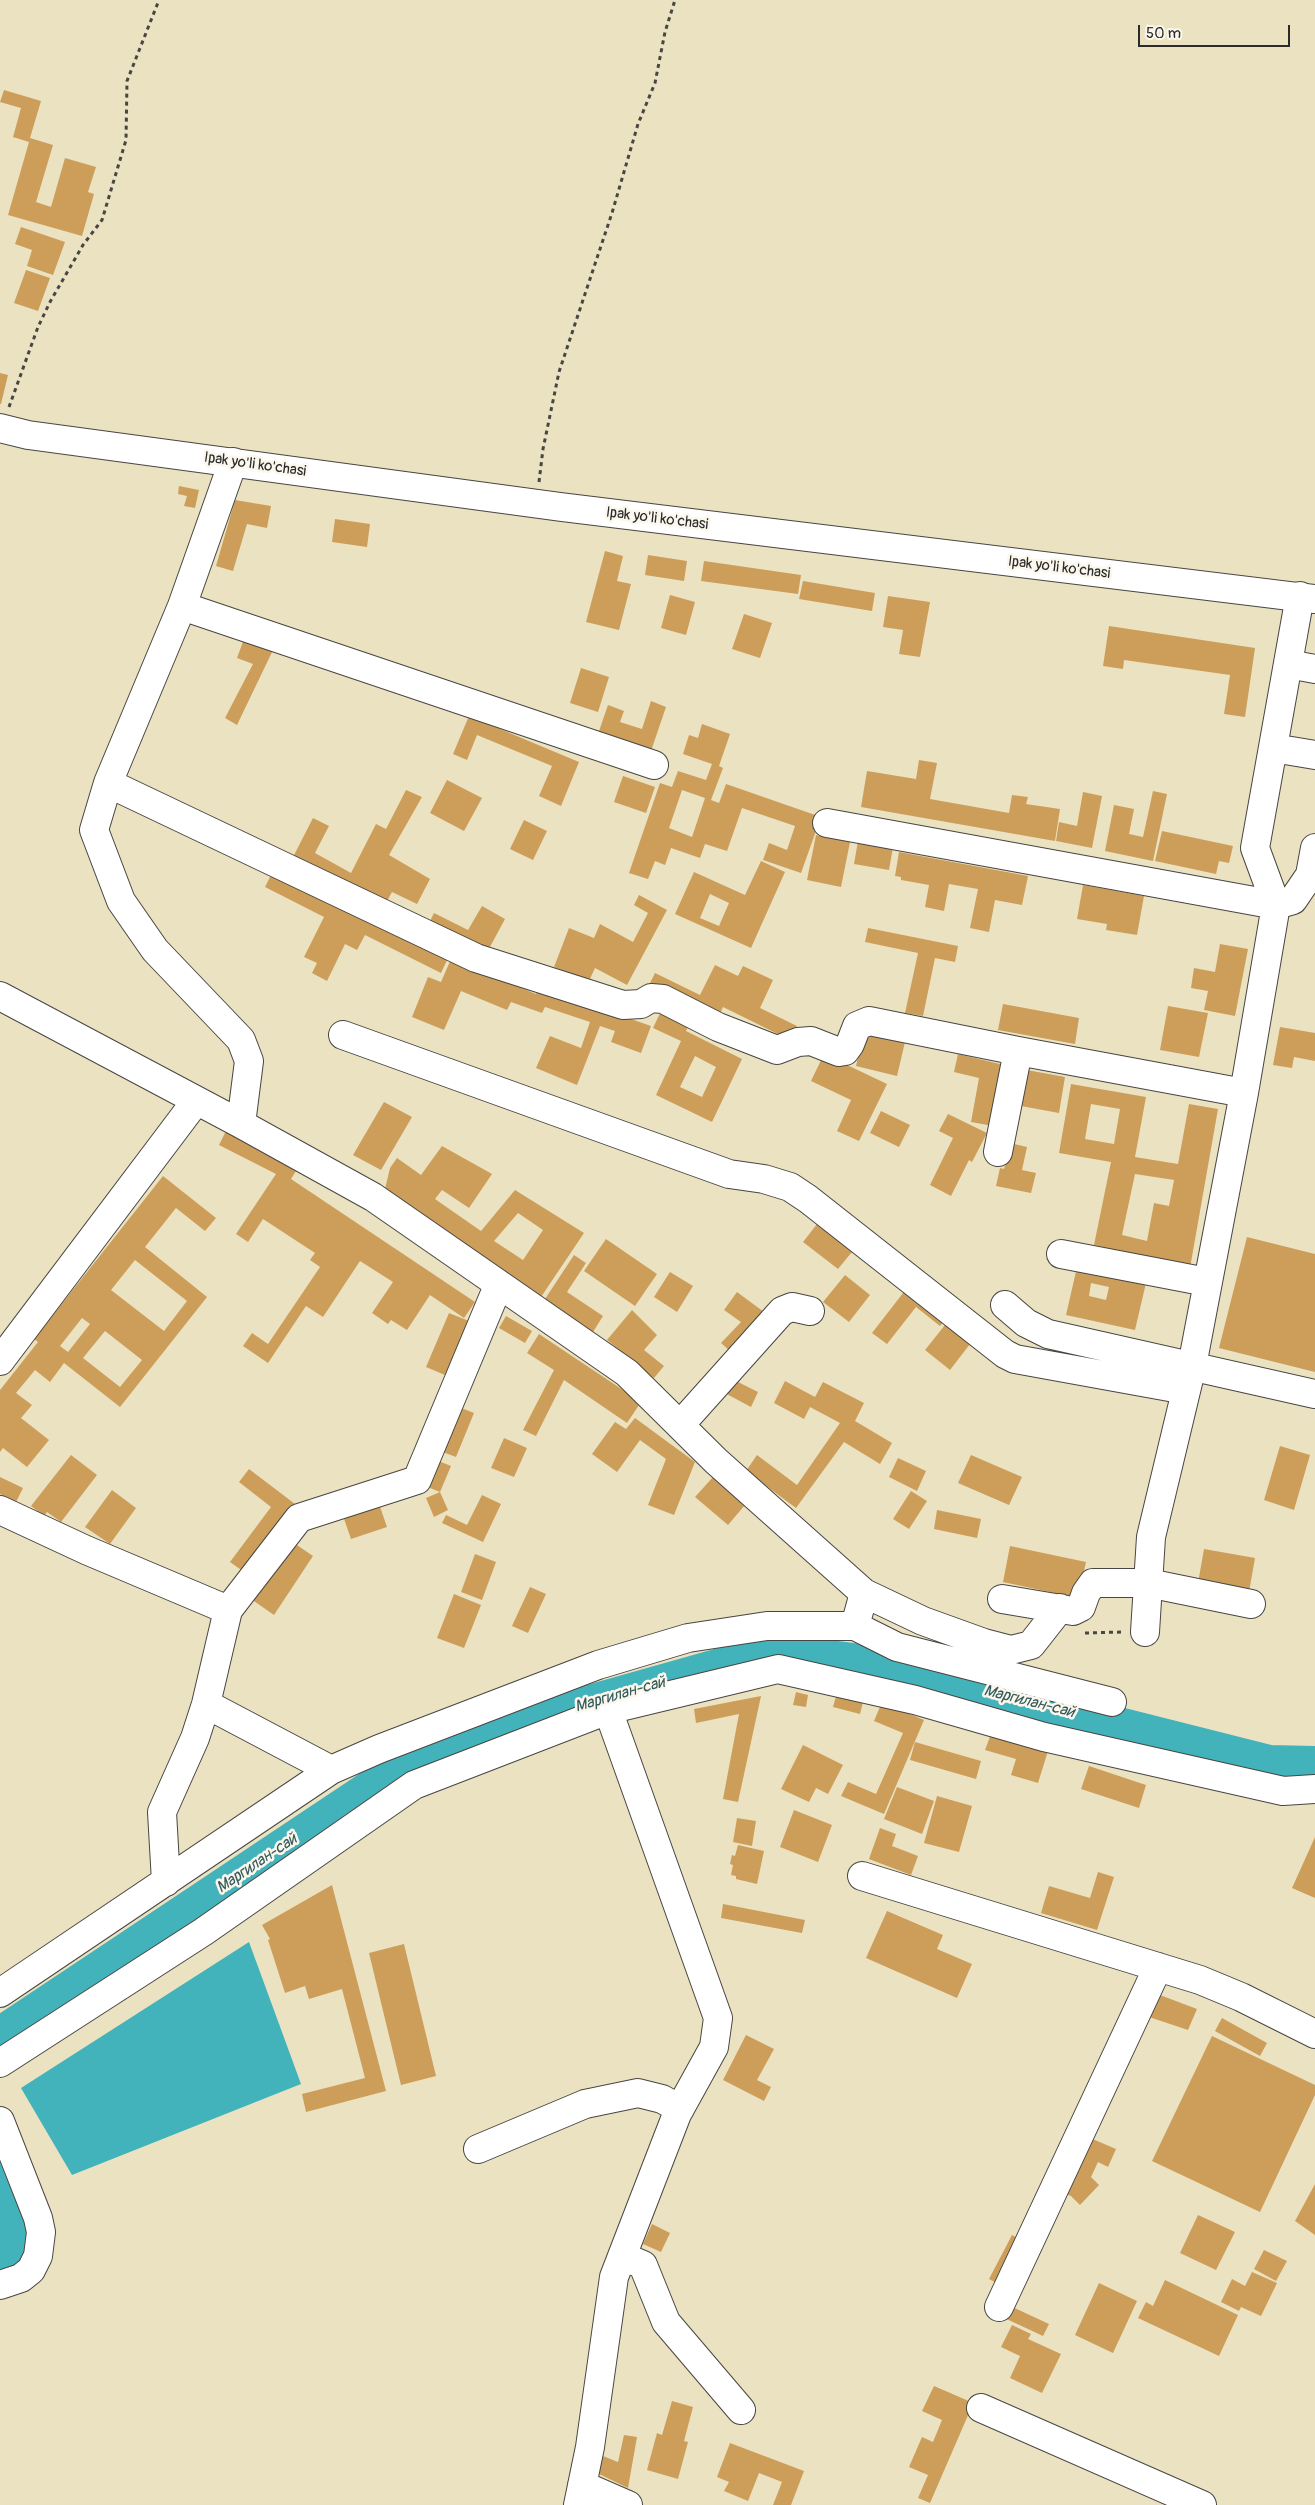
<!DOCTYPE html>
<meta charset="utf-8">
<style>
body{margin:0}
#map{position:relative;width:1315px;height:2505px;overflow:hidden;background:#ebe2c2;font-family:Pangolin,sans-serif}
canvas{display:block}
.scale{position:absolute;left:1138px;top:25px;width:152px;height:22px;box-sizing:border-box;border:2px solid #2b2b2b;border-top:0;padding-left:6px;font-size:15px;line-height:18px;white-space:nowrap;color:#2b2b2b;-webkit-text-stroke:4px #fbf7ec;paint-order:stroke}
</style>
<div id="map">
<canvas width="1315" height="2505"></canvas>
<div class="scale">50 m</div>
</div>
<script>
const g = document.querySelector('canvas').getContext('2d');
g.lineJoin = 'round';
function fillPath(path, color) { g.fillStyle = color; g.fill(path, 'evenodd'); }
const toPath = rows => new Path2D(rows.map(r => 'M' + r).join(''));
function stroke(path, color, width, dash) { g.strokeStyle = color; g.lineWidth = width; g.lineCap = dash ? 'butt' : 'round'; g.setLineDash(dash || []); g.stroke(path); }
function drawText(font, color, halo, rows, align = 'center') {
  g.font = font + ' Pangolin,sans-serif'; g.lineWidth = 5; g.setLineDash([]); g.textBaseline = 'middle'; g.strokeStyle = halo; g.fillStyle = color; for (const [text, x, y, turn = 0] of rows) {
    g.save(); g.translate(x, y); g.rotate((+turn || 0) * Math.PI / 180); g.textAlign = isNaN(turn) ? turn : align; if (halo) g.strokeText(text, 0, 0); g.fillText(text, 0, 0); g.restore();
  }
}
const water = toPath([
 [249,1942,301,2084,72,2175,21,2088],
 [0,2140,32,2242,12,2274,0,2275]
]);
const river = toPath([
 [0,2035,414,1759,571,1708,752,1657,783,1655,814,1656,877,1664,1269,1763,1315,1764]
]);
const building = toPath([
 [4,90,41,101,30,138,53,145,36,202,51,207,65,158,96,167,88,192,94,194,82,236,8,215,29,142,13,137,21,108,0,102],
 [21,227,65,242,53,275,27,266,32,250,15,244],
 [26,270,50,278,38,311,14,303],
 [0,373,8,375,1,404,0,404],
 [179,486,199,490,195,508,184,506,187,496,178,494],
 [235,500,271,506,267,528,247,524,233,571,216,566],
 [335,519,370,524,367,547,332,542],
 [605,551,623,556,617,581,631,584,619,630,586,622],
 [648,555,687,561,684,581,645,575],
 [704,561,801,575,798,594,701,581],
 [803,581,875,593,872,611,799,599],
 [670,595,695,602,686,635,661,628],
 [888,596,930,602,920,657,899,654,903,630,883,627],
 [744,614,772,623,760,658,732,649],
 [1109,626,1255,648,1245,717,1224,714,1230,675,1124,660,1123,669,1103,666],
 [245,636,274,648,237,725,225,718,253,664,237,658],
 [581,668,609,677,598,712,570,703],
 [651,701,666,707,651,751,598,734,608,705,624,711,620,722,642,729],
 [469,716,579,762,561,806,539,796,552,766,477,735,467,760,453,754],
 [702,724,730,734,719,766,723,768,711,800,719,803,726,784,821,817,801,873,763,860,769,843,787,850,795,826,742,808,727,851,705,844,700,858,671,848,665,865,655,861,648,879,629,873,660,783,672,787,678,771,706,780,712,764,683,754,689,735,698,738],
 [682,790,705,798,692,837,669,828],
 [919,760,937,763,930,799,1009,813,1012,795,1028,797,1026,804,1060,809,1055,841,861,807,867,771,916,779],
 [623,776,655,787,646,813,614,802],
 [447,780,482,798,464,831,430,813],
 [406,790,422,797,389,855,430,879,417,904,392,892,384,907,292,859,313,818,329,826,315,853,351,873,376,824,386,829],
 [1153,791,1167,794,1153,861,1105,851,1114,805,1134,809,1129,834,1143,837],
 [1083,792,1102,796,1092,848,1056,841,1059,822,1077,826],
 [524,820,547,831,533,860,510,849],
 [1162,831,1233,846,1229,863,1219,861,1216,874,1155,861],
 [816,835,850,842,841,887,807,880],
 [858,841,893,847,889,870,854,864],
 [899,852,1028,876,1022,905,995,900,989,932,970,928,978,889,949,884,944,911,925,907,929,885,901,880,901,877,895,876],
 [761,861,785,872,751,948,675,914,694,872,745,895],
 [710,894,729,903,719,926,700,918],
 [273,871,448,958,441,973,365,935,357,950,345,944,327,981,312,973,317,963,304,957,324,917,265,887],
 [1083,885,1144,896,1137,935,1106,930,1107,924,1077,919],
 [639,895,667,910,627,985,595,968,589,981,554,967,569,928,594,938,600,924,633,942,648,913,634,905],
 [482,906,505,919,484,958,426,929,434,913,468,930],
 [868,928,958,946,955,962,935,958,923,1016,905,1013,918,953,865,942],
 [1220,944,1248,949,1235,1016,1204,1010,1208,991,1191,988,1194,968,1215,972],
 [451,959,536,994,539,987,651,1026,641,1053,611,1042,615,1031,600,1026,577,1085,536,1068,550,1036,581,1048,590,1022,545,1007,542,1013,511,1002,507,1010,461,991,444,1030,412,1017,428,977,441,982],
 [715,965,738,976,743,966,773,980,760,1008,797,1026,790,1040,723,1007,718,1018,649,985,655,973,700,995],
 [1003,1004,1079,1018,1075,1044,998,1030],
 [1168,1006,1208,1013,1199,1057,1160,1050],
 [662,1009,690,1023,686,1031,742,1059,712,1122,656,1095,681,1041,653,1028],
 [695,1056,716,1067,702,1097,680,1087],
 [1280,1027,1315,1033,1315,1061,1294,1057,1292,1068,1273,1065],
 [864,1032,905,1042,897,1076,856,1066],
 [824,1054,887,1084,859,1141,837,1131,851,1100,811,1081],
 [958,1054,1004,1065,993,1126,971,1122,979,1078,954,1072],
 [1027,1070,1065,1077,1059,1113,1021,1106],
 [1071,1084,1146,1097,1135,1157,1178,1164,1189,1104,1218,1109,1190,1268,1094,1245,1111,1162,1059,1153],
 [1091,1104,1120,1109,1114,1144,1085,1139],
 [1135,1174,1174,1180,1169,1206,1154,1203,1147,1241,1122,1235],
 [384,1102,412,1117,381,1170,353,1155],
 [881,1111,910,1125,899,1147,870,1133],
 [948,1114,987,1133,972,1162,969,1160,951,1196,930,1185,953,1138,939,1131],
 [227,1129,299,1166,291,1179,475,1302,464,1318,430,1295,407,1330,391,1320,388,1324,372,1313,393,1282,360,1261,323,1317,306,1306,268,1363,243,1346,252,1333,268,1344,320,1267,310,1260,315,1253,263,1219,248,1242,236,1234,276,1174,219,1145],
 [1010,1143,1027,1147,1022,1170,1036,1173,1031,1193,996,1186,1000,1168,1004,1169],
 [442,1146,492,1174,469,1208,442,1190,435,1199,481,1231,515,1190,584,1233,541,1297,385,1189,390,1168,397,1158,421,1175],
 [518,1213,543,1230,523,1260,494,1241],
 [163,1176,216,1218,205,1231,176,1208,145,1247,207,1297,120,1407,64,1363,50,1382,35,1370,16,1393,32,1405,21,1418,49,1440,27,1467,3,1448,0,1452,0,1390,38,1342,34,1339],
 [135,1260,187,1301,164,1331,111,1290],
 [82,1318,90,1324,68,1352,60,1346],
 [105,1331,142,1360,120,1387,83,1358],
 [821,1219,856,1247,838,1269,803,1242],
 [1247,1237,1315,1254,1315,1372,1219,1348],
 [606,1239,657,1274,635,1306,584,1271],
 [574,1255,586,1263,567,1292,603,1316,593,1332,545,1299],
 [1077,1267,1146,1283,1135,1330,1066,1315],
 [1091,1283,1109,1287,1106,1300,1089,1296],
 [670,1272,693,1286,677,1312,654,1297],
 [845,1275,870,1295,849,1322,823,1302],
 [910,1284,949,1315,940,1326,916,1307,887,1344,872,1333],
 [737,1292,764,1312,731,1352,721,1343,741,1322,724,1310],
 [632,1310,657,1335,644,1350,664,1366,654,1378,607,1340],
 [449,1313,469,1321,452,1378,426,1367],
 [506,1316,532,1331,525,1343,499,1328],
 [945,1325,970,1344,950,1370,925,1350],
 [539,1334,641,1402,627,1423,564,1380,536,1436,523,1430,554,1370,527,1353],
 [728,1377,758,1392,751,1407,721,1391],
 [785,1381,815,1397,823,1382,864,1403,855,1421,892,1443,880,1464,844,1442,796,1508,746,1471,757,1455,797,1485,840,1423,810,1407,804,1419,774,1403],
 [459,1407,474,1413,456,1457,440,1451],
 [635,1418,695,1462,674,1515,648,1505,666,1459,640,1440,617,1472,592,1454,615,1422,626,1429],
 [504,1438,527,1448,514,1477,491,1468],
 [1280,1446,1310,1455,1294,1510,1264,1500],
 [71,1455,97,1475,61,1522,47,1512,44,1516,31,1506],
 [971,1455,1022,1477,1009,1505,958,1483],
 [898,1458,926,1471,917,1491,889,1477],
 [436,1460,451,1466,440,1492,425,1486],
 [249,1469,295,1504,244,1572,230,1562,271,1507,239,1482],
 [0,1477,23,1488,16,1502,0,1494],
 [713,1477,745,1505,728,1525,695,1497],
 [112,1490,136,1508,110,1544,85,1527],
 [911,1491,927,1501,909,1529,893,1519],
 [440,1492,448,1510,434,1517,426,1498],
 [482,1495,501,1504,483,1542,442,1523,446,1515,467,1525],
 [378,1501,387,1527,351,1539,342,1513],
 [937,1510,981,1519,977,1538,934,1529],
 [291,1541,313,1556,274,1615,251,1599],
 [1010,1546,1086,1562,1078,1598,1003,1582],
 [1204,1549,1255,1558,1249,1592,1198,1583],
 [475,1554,496,1562,482,1600,461,1592],
 [530,1587,546,1594,528,1633,512,1626],
 [454,1594,481,1605,464,1648,437,1638],
 [796,1692,808,1695,806,1707,793,1705],
 [761,1696,738,1802,723,1799,739,1714,696,1723,694,1709],
 [836,1696,863,1702,860,1714,833,1707],
 [882,1702,924,1720,884,1814,841,1796,848,1782,876,1794,903,1733,874,1721],
 [991,1734,1048,1751,1038,1783,1011,1775,1016,1759,985,1750],
 [915,1742,981,1761,976,1779,910,1760],
 [803,1745,843,1765,828,1794,816,1788,809,1802,781,1789],
 [1089,1766,1146,1785,1139,1808,1081,1789],
 [897,1787,934,1801,922,1834,884,1819],
 [937,1796,972,1806,959,1852,924,1843],
 [794,1810,832,1825,818,1862,780,1847],
 [737,1818,756,1821,752,1846,733,1842],
 [880,1828,896,1834,892,1846,918,1856,911,1875,869,1859],
 [1315,1837,1315,1898,1292,1888],
 [738,1845,764,1851,757,1884,736,1879,736,1876,731,1875,733,1865,730,1864,732,1855,735,1856],
 [1098,1872,1114,1877,1097,1930,1041,1913,1049,1886,1090,1898],
 [332,1885,386,2091,306,2112,302,2094,365,2078,342,1989,309,1999,305,1986,285,1993,268,1940,270,1939,262,1925],
 [723,1904,805,1920,802,1933,721,1918],
 [887,1911,943,1935,937,1949,972,1964,957,1998,866,1958],
 [404,1944,436,2076,401,2085,369,1953],
 [1152,1992,1197,2009,1188,2030,1143,2015],
 [1222,2018,1267,2043,1260,2056,1215,2031],
 [746,2035,774,2049,757,2080,771,2087,764,2101,723,2080],
 [1212,2036,1315,2085,1315,2095,1260,2212,1152,2161],
 [1088,2137,1116,2149,1108,2167,1098,2162,1091,2177,1099,2185,1080,2205,1071,2196,1064,2193],
 [1315,2184,1315,2235,1295,2221],
 [1198,2215,1235,2232,1216,2270,1180,2253],
 [652,2224,670,2233,661,2252,643,2244],
 [1012,2235,1025,2242,1002,2286,989,2279],
 [1264,2250,1287,2261,1276,2281,1254,2269],
 [1252,2272,1277,2283,1261,2316,1241,2307,1239,2311,1221,2302,1232,2279,1245,2286],
 [1165,2280,1238,2315,1219,2356,1138,2318,1146,2302,1153,2306],
 [1099,2283,1137,2301,1113,2353,1075,2335],
 [1006,2304,1049,2324,1043,2336,1000,2316],
 [1012,2325,1031,2334,1028,2339,1061,2354,1042,2393,1010,2378,1020,2356,1001,2347],
 [934,2386,971,2402,967,2412,969,2413,930,2503,918,2498,928,2475,909,2467,922,2437,933,2442,942,2420,922,2411],
 [672,2401,693,2407,684,2441,688,2442,678,2479,647,2470,657,2433,662,2435],
 [624,2435,637,2437,628,2488,597,2473,603,2456,618,2462],
 [730,2443,804,2471,791,2505,773,2505,782,2482,759,2473,748,2501,724,2491,729,2482,717,2477]
]);
const path = toPath([
 [9,407,38,327,50,302,83,245,102,220,126,140,127,81,159,0],
 [539,482,543,449,559,372,612,213,638,124,655,83,665,32,675,0],
 [1085,1633,1123,1632]
]);
const minor = toPath([
 [233,462,182,606,108,783,94,830,121,901,155,950,241,1040,249,1061,241,1124],
 [182,606,654,765],
 [1288,664,1315,669],
 [1273,748,1315,755],
 [108,783,476,958,623,1005,641,1004,651,998,663,999,718,1027,777,1050,798,1042,811,1041,839,1052,845,1051,850,1044,857,1026,869,1021,1018,1051,1244,1093],
 [827,823,1276,905,1293,900,1310,875,1315,848],
 [0,996,241,1124,373,1197,627,1373,716,1461,864,1593,855,1626],
 [343,1035,729,1174,764,1179,790,1187,808,1199,1005,1354,1015,1359,1186,1390],
 [998,1152,1018,1051],
 [1061,1254,1207,1282],
 [1005,1305,1026,1323,1048,1334,1315,1394],
 [0,1361,196,1101],
 [680,1425,782,1311,792,1307,810,1311],
 [0,1510,86,1550,228,1610,299,1518,417,1480,498,1286],
 [864,1593,923,1621,984,1643,1011,1650,1031,1645,1060,1608],
 [1002,1599,1073,1611,1081,1607,1086,1593,1093,1583,1148,1583,1251,1604],
 [1145,1632,1151,1537,1192,1366,1244,1093,1276,905,1255,848,1300,596],
 [206,1704,331,1770],
 [862,1876,1200,1980,1241,1997,1315,2034],
 [166,1882,162,1812,195,1738,206,1704,228,1610],
 [0,1993,331,1770,379,1749,598,1665,688,1638,767,1626,855,1626,897,1647,1112,1702],
 [0,2063,203,1932,414,1785,608,1710,778,1669,915,1700,1044,1737,1283,1791,1315,1789],
 [0,2121,38,2218,41,2232,38,2256,31,2270,21,2278,0,2285],
 [478,2149,585,2104,638,2093,662,2099,680,2109],
 [622,2256,643,2265,666,2322,741,2410],
 [999,2307,1158,1967],
 [981,2408,1202,2505],
 [582,2485,628,2505],
 [578,2505,590,2447,614,2277,677,2114,714,2047,718,2018,608,1710]
]);
const major = toPath([
 [0,428,28,435,561,507,1315,599]
]);
const streetNames = [
 ["Ipak yo'li ko'chasi",255,465,8],
 ["Ipak yo'li ko'chasi",657,519,7],
 ["Ipak yo'li ko'chasi",1059,568,7]
];
const waterNames = [
 ["Маргилан-сай",620,1695,-16],
 ["Маргилан-сай",1029,1702,14],
 ["Маргилан-сай",257,1864,-34]
];
fillPath(water, '#42b2bb');
stroke(river, '#42b2bb', 36);
fillPath(building, '#cd9e5a');
stroke(minor, '#484642', 30);
stroke(major, '#484642', 30);
stroke(path, '#484642', 3, [4, 4]);
stroke(minor, '#fff', 28);
stroke(major, '#fff', 28);
drawText('15px', '#2b2b2b', '#fbf7ec', streetNames);
drawText('italic 16px', '#335a5d', '#fbf7ec', waterNames);
</script>
